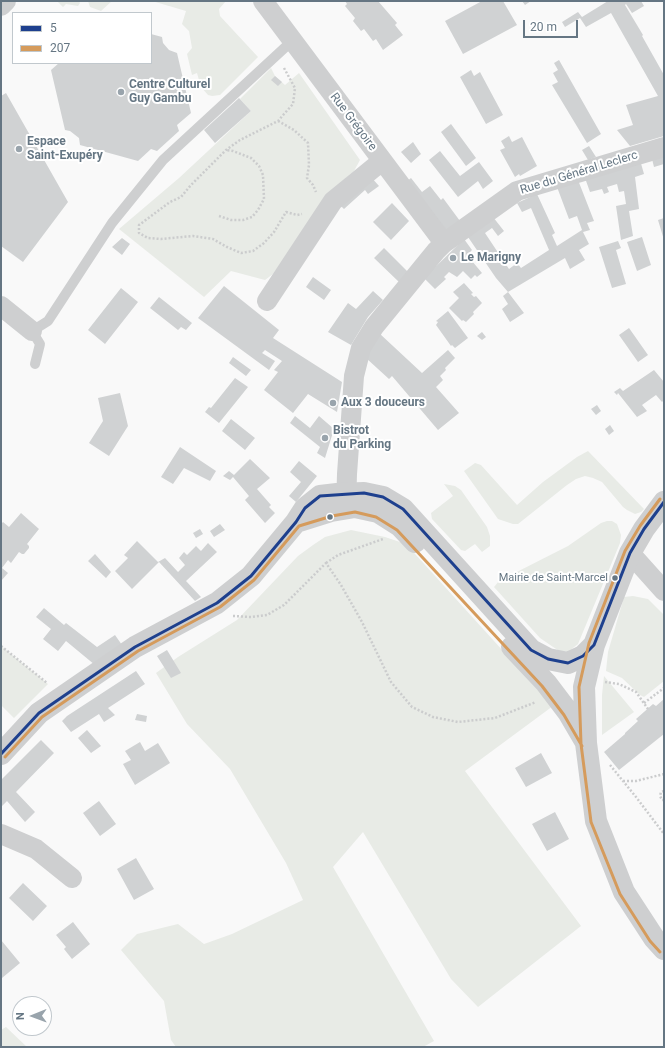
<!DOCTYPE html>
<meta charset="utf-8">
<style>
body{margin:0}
#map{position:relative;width:665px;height:1048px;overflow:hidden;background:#f9f9f9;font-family:Roboto,sans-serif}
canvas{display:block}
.frame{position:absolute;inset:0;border:2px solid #657683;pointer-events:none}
.legend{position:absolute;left:12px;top:12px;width:140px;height:52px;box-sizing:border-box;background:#fff;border:1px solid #c1c8cd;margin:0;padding:5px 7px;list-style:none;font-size:12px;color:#657683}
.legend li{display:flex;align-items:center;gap:8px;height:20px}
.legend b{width:20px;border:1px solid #c1c8cd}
.north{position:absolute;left:12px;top:996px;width:40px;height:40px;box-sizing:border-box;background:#fff;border:1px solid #c1c8cd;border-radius:50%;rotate:269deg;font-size:11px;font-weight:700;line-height:16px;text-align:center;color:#657683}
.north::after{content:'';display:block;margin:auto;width:14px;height:18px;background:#99a4ac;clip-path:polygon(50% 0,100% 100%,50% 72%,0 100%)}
.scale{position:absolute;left:523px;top:20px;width:55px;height:18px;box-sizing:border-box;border:2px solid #657683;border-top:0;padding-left:5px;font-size:12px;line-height:14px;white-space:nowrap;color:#657683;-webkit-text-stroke:3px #fff;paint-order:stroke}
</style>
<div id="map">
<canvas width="665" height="1048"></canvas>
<div class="frame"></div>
<ul class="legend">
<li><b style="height:5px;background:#1e408e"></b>5</li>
<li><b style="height:5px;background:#d59b5c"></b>207</li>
</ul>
<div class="north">N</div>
<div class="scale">20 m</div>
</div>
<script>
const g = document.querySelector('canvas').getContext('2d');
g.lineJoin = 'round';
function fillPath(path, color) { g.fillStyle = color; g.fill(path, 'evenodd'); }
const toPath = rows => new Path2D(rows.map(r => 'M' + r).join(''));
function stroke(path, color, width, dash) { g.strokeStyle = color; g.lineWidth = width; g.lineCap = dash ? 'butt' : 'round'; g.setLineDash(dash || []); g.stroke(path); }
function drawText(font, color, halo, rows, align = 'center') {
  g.font = font + ' Roboto,sans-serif'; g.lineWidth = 4; g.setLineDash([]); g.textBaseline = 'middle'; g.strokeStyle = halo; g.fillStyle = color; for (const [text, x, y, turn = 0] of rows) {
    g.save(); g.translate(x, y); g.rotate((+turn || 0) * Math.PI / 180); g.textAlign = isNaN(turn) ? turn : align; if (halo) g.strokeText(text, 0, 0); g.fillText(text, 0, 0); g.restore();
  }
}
const green = toPath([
 [57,1,79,1,80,3,78,6,66,4,63,7],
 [88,1,112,1,101,11,90,7],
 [152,1,226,1,219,9,220,16,258,57,220,95,212,96,208,95,201,87,197,73,192,75,187,54,192,48,189,31,182,24,186,11],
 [271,68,275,76,285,85,299,73,360,160,354,171,332,190,273,274,265,280,231,271,204,297,119,229,179,178,251,111,240,99],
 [588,451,644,509,641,512,635,514,627,510,623,507,602,482,593,478,585,476,576,479,567,485,518,524,513,524,498,519,464,471,475,463,481,465,517,505,543,482,577,457],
 [444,484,455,486,461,490,487,527,490,536,490,546,482,552,475,544,465,551,461,550,432,519,431,513,453,496],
 [607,521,612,521,617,524,621,535,620,543,578,644,568,652,559,651,540,638,494,587,499,581,568,546,601,523],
 [351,530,385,537,406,544,553,706,465,771,581,926,478,1007,451,979,363,832,333,867,434,1041,423,1047,176,1047,171,1040,164,1001,121,950,137,934,178,924,204,944,232,934,303,900,286,863,230,769,187,724,156,673,178,657,237,620,298,556,313,545,325,537],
 [633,596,648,599,664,615,664,681,644,697,640,695,622,678,606,671,608,652,624,597],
 [1,646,48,684,14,718,1,705],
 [604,676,634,712,602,735,602,695],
 [6,1027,27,1047,1,1047,1,1030]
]);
const building = toPath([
 [345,1,378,1,397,23,395,25,403,35,383,50,376,39,373,41,364,29,361,31,353,21,355,18,345,6,347,4],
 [482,1,503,1,517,25,463,54,445,21],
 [522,1,531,1,525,5],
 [608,1,641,1,644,6,632,13,626,4,625,5,643,35,642,36,664,75,664,136,630,146,617,130,633,125,626,105,658,96,611,13,586,27,580,18,565,27,562,22,578,12,582,17],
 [151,34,162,37,163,43,169,50,177,53,191,113,177,125,179,131,157,151,151,149,138,161,80,145,79,138,70,131,65,130,51,70,59,63,151,63],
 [559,60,601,134,587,143,552,85,558,82,553,73,558,70,554,63],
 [471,70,474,76,480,72,503,115,486,124,460,77],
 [275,76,282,82,278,86,271,80],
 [6,93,68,202,23,262,1,246,1,96],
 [239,98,251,111,215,143,204,130],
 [451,124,476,158,466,166,441,132],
 [509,136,512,142,522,137,537,166,520,176,519,174,515,177,500,150,505,148,501,141],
 [413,142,421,154,411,163,401,152],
 [589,146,596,157,588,160,582,150],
 [440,151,460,176,479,162,493,181,483,189,478,181,458,197,429,160],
 [664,151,664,164,654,167,651,155],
 [640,160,644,174,635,177,639,209,629,211,633,236,621,240,616,206,626,204,624,191,619,192,617,184,607,187,609,192,604,194,602,189,590,192,585,178],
 [371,177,379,186,368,194,365,190,344,209,339,204],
 [411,178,422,192,430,186,441,200,443,198,460,221,445,233,406,182],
 [578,180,594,221,587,223,590,230,583,232,589,244,579,250,585,260,570,269,565,258,508,292,496,278,468,237,493,217,504,231,498,236,492,228,485,233,509,269,517,263,521,268,549,250,531,208,522,212,517,203,537,194,555,233,552,235,557,246,582,230,577,216,569,219,557,187],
 [392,203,409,221,391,240,373,222],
 [664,218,664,240,658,220],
 [642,237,651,265,637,271,627,242],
 [122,238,130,244,122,255,112,247],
 [464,239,472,250,467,255,482,273,477,277,475,275,471,279,463,271,457,277,449,272,444,277,446,279,435,289,424,278],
 [618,241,621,248,616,250,626,284,612,288,599,247],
 [384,248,408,272,399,282,374,258],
 [313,277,331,290,324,300,306,287],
 [464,283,473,293,471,294,474,297,476,296,482,303,473,312,474,314,466,322,463,320,462,321,449,308,459,298,453,292],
 [224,286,279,330,273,338,342,382,337,412,308,394,293,413,264,390,278,372,274,370,282,361,265,350,262,353,275,361,269,370,198,318],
 [121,288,138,302,105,344,88,330],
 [373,291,383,300,368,317,351,345,328,332,348,303,356,309],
 [508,292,524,313,510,322,502,309,508,304,503,296],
 [159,297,192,323,186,330,181,327,178,330,150,308],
 [448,311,468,338,455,348,452,345,451,346,436,325,438,322,436,321],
 [629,328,648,355,638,362,619,335],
 [482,332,486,337,482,340,477,336],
 [379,333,422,373,448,350,455,358,445,368,446,370,440,376,443,380,436,387,459,413,438,430,392,376,389,379,366,358],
 [233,357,251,370,246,376,229,363],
 [654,370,664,382,664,400,662,402,656,395,642,405,647,411,637,417,618,393,617,395,614,392,620,388,623,391],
 [235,378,248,387,219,423,205,412,209,407,211,408],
 [120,393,128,426,109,456,89,443,103,421,98,398],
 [597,405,601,411,596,415,591,409],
 [295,416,310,428,319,416,334,429,325,458,317,453,320,447,290,423],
 [231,419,255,438,245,450,222,431],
 [610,425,614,431,609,435,605,429],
 [180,447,216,471,210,481,184,468,173,484,161,477],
 [250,459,270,478,257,489,271,505,269,507,275,513,265,523,245,500,249,496,233,477,230,480,223,476,229,471,234,475],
 [299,461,317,476,296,502,289,496,301,482,290,472],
 [21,513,39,529,27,544,29,546,29,548,24,554,22,554,19,552,11,563,8,560,2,568,8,573,1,581,1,524,3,522,9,527],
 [220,524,225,530,214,537,210,531],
 [200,529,203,534,196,538,193,533],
 [137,541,158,562,165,558,178,572,185,565,179,558,184,552,187,555,196,546,201,551,208,543,217,552,186,581,201,597,195,601,159,562,132,589,115,571,128,558,124,555],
 [95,554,111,572,106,578,88,561],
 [44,608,64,625,66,623,97,647,115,635,122,645,95,665,66,641,58,651,43,639,51,629,36,617],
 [167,650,181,673,171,678,157,656],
 [136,671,145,684,108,708,115,715,104,722,99,714,71,732,62,721,67,716],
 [664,699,664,734,619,770,604,752,625,734,625,733,638,721,636,719,653,704,656,706],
 [137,714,147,716,146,722,135,720],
 [87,730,101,746,91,753,78,738],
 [41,740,54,753,16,792,35,812,25,822,7,801,1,807,1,780],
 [140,742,145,751,158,743,170,763,135,785,123,764,131,760,125,751],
 [541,753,552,773,526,787,515,768],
 [99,801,116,824,100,836,83,813],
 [555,812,569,839,547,851,532,824],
 [136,858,154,889,134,900,117,869],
 [23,883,47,906,33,921,9,898],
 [73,922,90,944,72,959,64,949,66,947,56,935],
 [1,940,20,963,2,978,1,976]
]);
const path = toPath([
 [284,68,295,88,293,104,284,114,278,121,240,140,226,150,191,185,181,197,170,202,139,225,139,233,148,238,161,239,193,236,213,239,227,247,241,253,253,251,264,243,274,232,286,212,297,215,302,214],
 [278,121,294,130,308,143,309,165,307,178,313,185,316,192],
 [219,216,231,220,243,220,252,217,258,210,264,199,263,175,259,166,251,158,233,151,226,150],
 [326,563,338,555,383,539],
 [233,616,251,617,267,615,284,605,326,563,341,585,362,622,391,682,412,707,433,717,458,722,495,718,536,702],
 [1,646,47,683],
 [605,682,619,684,636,692,648,709],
 [644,703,664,688],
 [610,765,636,797,664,834],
 [623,781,636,781,664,774],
 [664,791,661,792,660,796,662,800,664,800]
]);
const service = toPath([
 [35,364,40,344,32,331,48,321,112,223,163,160,292,41]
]);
const minor = toPath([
 [263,1,444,243],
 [1,6,6,1],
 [267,301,333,201,382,161],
 [1,306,32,331],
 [346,508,347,474,354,376,361,348,374,327,436,251,444,243,517,191,664,147],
 [630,553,664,591],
 [1,834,36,849,72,878]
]);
const tertiary = toPath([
 [664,502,644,529,630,553,594,645,584,687,586,743,596,821,624,892,654,938,664,949],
 [296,522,331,511,355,507,378,512,400,526,415,542],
 [512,647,546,683,568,712,585,741],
 [1,754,39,713,135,647,217,603,251,576,296,522,305,508,320,496,337,494,364,493,383,497,403,509,531,650,548,659,568,663,583,656,594,645]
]);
const bus1 = toPath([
 [1,754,39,713,135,647,217,603,251,576,296,522,305,508,320,496,364,493,383,497,403,509,531,650,548,659,568,663,583,656,594,645,630,553,644,529,664,502]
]);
const bus2 = toPath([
 [660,499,640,526,625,551,589,643,579,687,581,744,591,822,620,894,650,941,660,952],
 [5,757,42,717,138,651,220,607,254,580,299,526,332,516,355,512,376,517,397,530,542,686,564,715,582,746]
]);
const markers = [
 [121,92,4,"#99a4ac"],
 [19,149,4,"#99a4ac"],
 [453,258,4,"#99a4ac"],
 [333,403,4,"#99a4ac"],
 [325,438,4,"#99a4ac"],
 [330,517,3.5,"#657683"],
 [615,578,3.5,"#657683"]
];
const busNames = [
 ["Mairie de Saint-Marcel",608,578]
];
const poiNames = [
 ["Centre Culturel",129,85],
 ["Guy Gambu",129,99],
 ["Espace",27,142],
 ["Saint-Exupéry",27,156],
 ["Le Marigny",461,258],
 ["Aux 3 douceurs",341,403],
 ["Bistrot",333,431],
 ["du Parking",333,445]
];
const streetNames = [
 ["Rue Grégoire",353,122,53],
 ["Rue du Général Leclerc",579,173,-17]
];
fillPath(green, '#e8ebe6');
fillPath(building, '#d0d2d3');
stroke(path, '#cbcccd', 2.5, [2, 2]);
stroke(service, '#cecfd0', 10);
stroke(minor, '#cecfd0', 20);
stroke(tertiary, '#cecfd0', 22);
stroke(bus1, '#1e408e', 3);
stroke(bus2, '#d59b5c', 3);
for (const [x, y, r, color] of markers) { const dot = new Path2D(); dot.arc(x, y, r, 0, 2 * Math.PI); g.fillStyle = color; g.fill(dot); stroke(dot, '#fff', 1.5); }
drawText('11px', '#657683', '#fff', busNames, 'right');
drawText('bold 12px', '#657683', '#fff', poiNames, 'left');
drawText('12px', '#657683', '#fff', streetNames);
</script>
